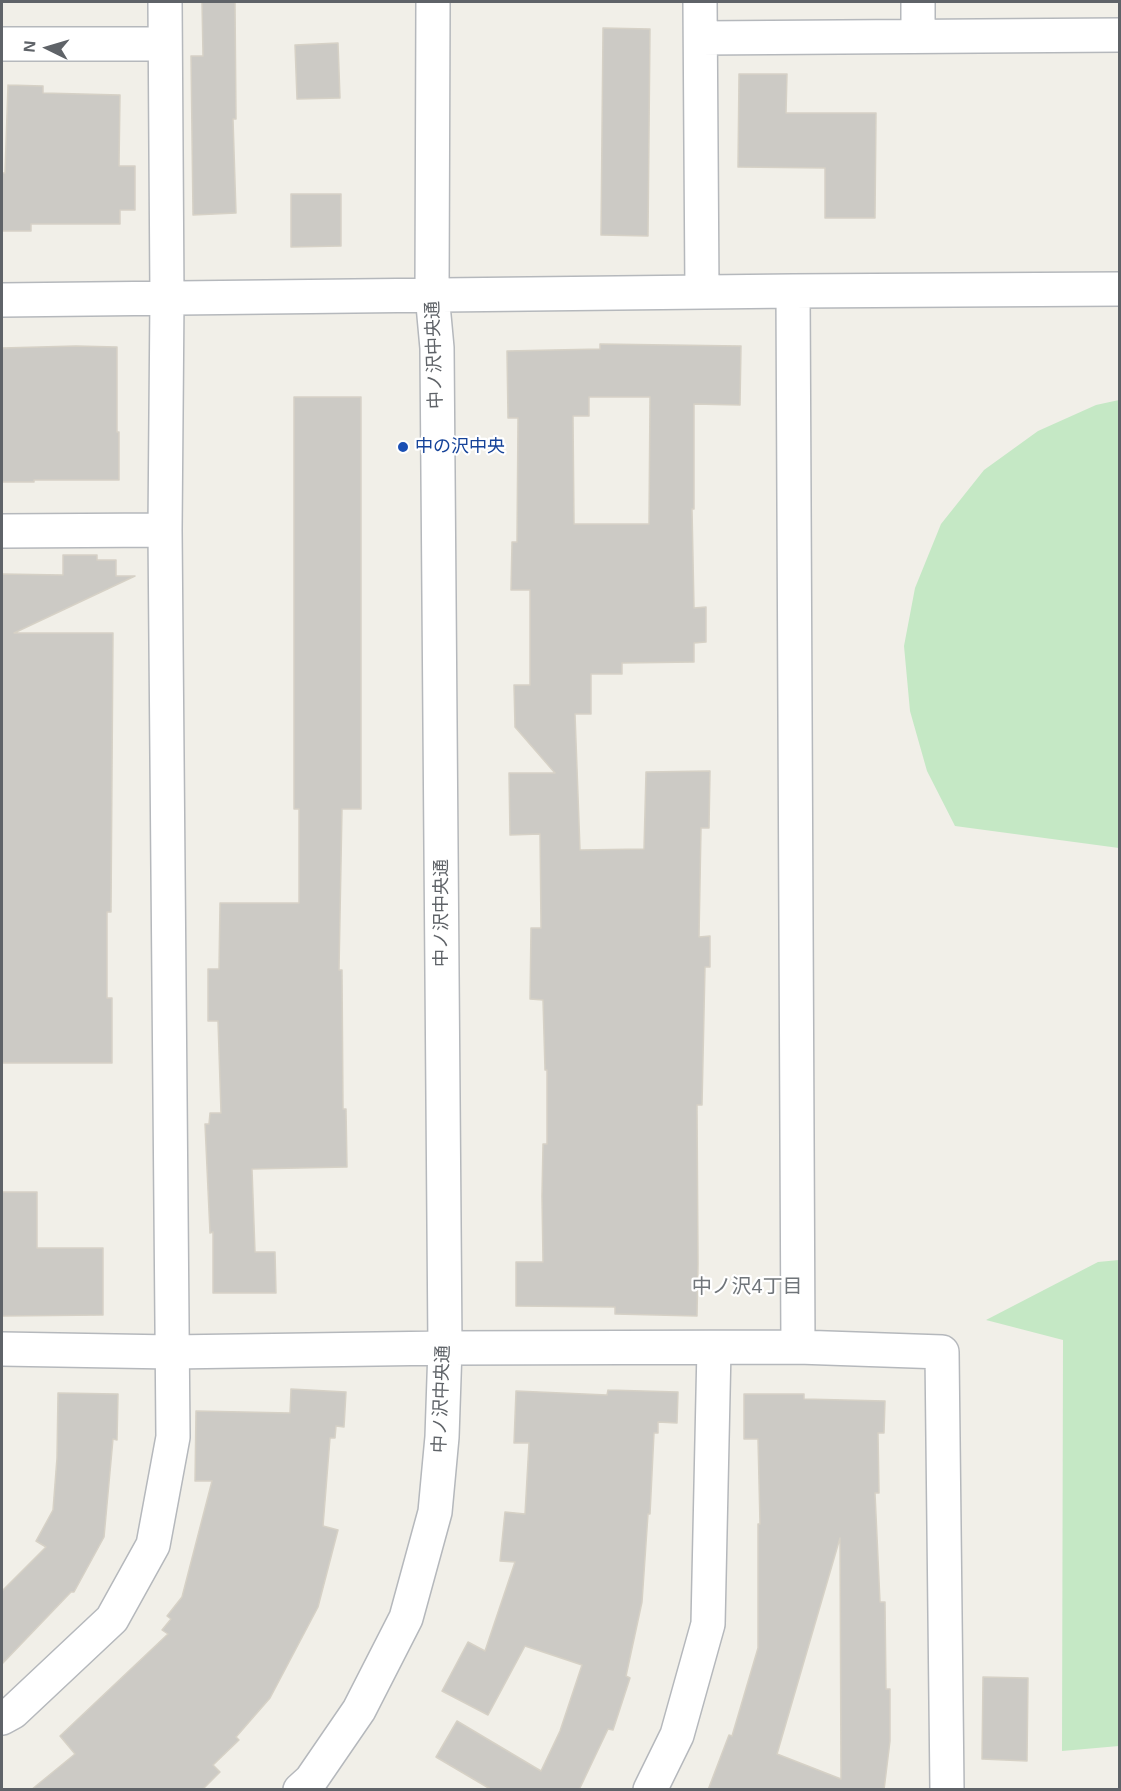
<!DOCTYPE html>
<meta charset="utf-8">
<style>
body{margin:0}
#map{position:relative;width:1121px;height:1791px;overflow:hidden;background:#f1efe8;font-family:Arial,sans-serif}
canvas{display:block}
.frame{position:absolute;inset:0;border:3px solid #5f6368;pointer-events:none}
.north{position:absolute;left:18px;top:18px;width:60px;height:60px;-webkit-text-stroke:4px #fff;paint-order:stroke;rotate:275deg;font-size:16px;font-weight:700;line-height:24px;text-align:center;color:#5f6368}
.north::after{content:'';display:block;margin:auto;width:21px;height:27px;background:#5f6368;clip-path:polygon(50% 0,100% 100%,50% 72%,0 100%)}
</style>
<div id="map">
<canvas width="1121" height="1791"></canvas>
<div class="frame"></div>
<div class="north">N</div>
</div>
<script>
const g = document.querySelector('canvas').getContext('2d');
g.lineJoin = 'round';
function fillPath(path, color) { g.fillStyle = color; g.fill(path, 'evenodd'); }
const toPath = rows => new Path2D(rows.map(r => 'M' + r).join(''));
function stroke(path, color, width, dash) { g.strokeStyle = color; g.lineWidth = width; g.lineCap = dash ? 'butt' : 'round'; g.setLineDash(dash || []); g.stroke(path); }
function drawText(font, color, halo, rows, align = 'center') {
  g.font = font + ' Arial,"Noto Sans JP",sans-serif'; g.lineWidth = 4.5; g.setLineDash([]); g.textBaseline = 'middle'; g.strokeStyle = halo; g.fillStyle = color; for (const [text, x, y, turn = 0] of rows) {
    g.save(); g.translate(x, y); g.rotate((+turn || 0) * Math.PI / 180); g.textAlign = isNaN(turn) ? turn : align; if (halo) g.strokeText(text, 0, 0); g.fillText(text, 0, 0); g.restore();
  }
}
const green = toPath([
 [1119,400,1119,848,955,826,927,771,910,711,904,646,915,588,941,524,984,470,1038,431,1096,405],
 [1119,1260,1119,1746,1062,1751,1063,1340,986,1320,1098,1262]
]);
const building = toPath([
 [202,2,235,2,236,119,233,119,236,213,193,215,191,56,203,56,202,2],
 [603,28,650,29,648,236,601,235,603,28],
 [338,43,340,98,297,99,295,45,338,43],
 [739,74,787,74,786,113,876,113,875,218,825,218,825,168,738,167,739,74],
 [8,85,43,86,43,93,120,95,119,166,135,166,135,210,120,210,120,224,31,224,31,231,2,231,2,173,5,173,8,85],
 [291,194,341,194,341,246,291,247,291,194],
 [600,344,741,346,740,405,694,404,694,509,692,509,694,608,706,607,706,642,694,643,694,662,622,663,622,674,591,674,591,714,575,714,580,850,644,849,646,772,710,771,709,828,701,828,699,937,710,936,710,967,705,967,702,1105,697,1105,698,1264,697,1316,615,1314,615,1307,516,1306,516,1262,543,1262,542,1196,543,1144,547,1144,547,1070,545,1070,543,1000,530,999,531,928,541,928,540,834,510,835,509,773,555,773,515,727,514,685,530,685,530,590,511,590,512,542,517,542,518,418,508,418,507,351,600,349,600,344],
 [589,397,650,397,649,524,574,524,573,416,589,416,589,397],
 [76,346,117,347,117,432,119,432,119,480,34,480,34,482,2,482,2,348,76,346],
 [294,397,361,397,361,809,342,809,339,970,342,970,343,1109,346,1109,347,1167,252,1169,255,1252,275,1252,276,1293,213,1293,213,1232,210,1233,205,1124,209,1124,210,1113,221,1113,218,1021,208,1021,208,969,219,969,220,903,299,903,299,809,294,809,294,397],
 [63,555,97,555,97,560,116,560,116,576,135,576,14,633,113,633,111,912,107,912,107,998,112,998,112,1063,2,1063,2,574,63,575,63,555],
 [2,1192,37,1192,37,1248,103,1248,103,1315,2,1316,2,1192],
 [291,1389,346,1392,344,1427,336,1426,335,1438,330,1438,323,1526,338,1530,318,1607,270,1698,236,1737,239,1740,213,1765,220,1772,202,1790,31,1790,75,1754,60,1736,168,1634,162,1630,171,1619,167,1616,182,1597,212,1481,195,1481,196,1411,290,1413,291,1389],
 [608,1390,678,1392,677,1423,658,1422,658,1433,654,1433,650,1514,648,1514,642,1602,626,1676,630,1678,613,1730,608,1729,579,1790,492,1790,436,1757,457,1721,541,1771,560,1731,582,1665,525,1646,488,1715,442,1691,468,1642,485,1651,515,1562,500,1561,505,1512,525,1514,529,1443,514,1443,516,1391,607,1395,608,1390],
 [58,1393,118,1394,117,1440,113,1439,104,1537,74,1592,71,1592,2,1664,2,1591,46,1547,36,1541,53,1510,57,1458,58,1393],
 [744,1394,804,1394,804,1399,885,1401,884,1433,878,1433,879,1493,875,1493,880,1602,885,1602,886,1689,890,1689,890,1741,884,1790,708,1790,729,1735,732,1736,758,1648,758,1524,760,1524,758,1439,744,1439,744,1394],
 [840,1538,841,1779,777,1754,840,1538],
 [983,1677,1028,1678,1027,1761,982,1759,983,1677]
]);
const minor = toPath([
 [700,2,702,292],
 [918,2,918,36],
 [701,38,1120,35],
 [2,44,165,44],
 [793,291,798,1347],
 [2,300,793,291,1120,289],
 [2,531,165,530],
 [2,1349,171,1352,445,1348,798,1347,942,1352,947,1790],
 [2,1718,13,1712,112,1619,153,1545,173,1437,165,530,167,298,165,2],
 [300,1790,311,1780,359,1710,406,1618,435,1512,442,1437,445,1348,437,348,432,294,433,2],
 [650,1790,677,1735,708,1624,714,1348]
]);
const markers = [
 [403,447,6,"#1a4fb4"]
];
const streetNames = [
 ["中ノ沢中央通",435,355,-92],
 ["中ノ沢中央通",442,913,-90],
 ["中ノ沢中央通",442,1399,-88]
];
const transitNames = [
 ["中の沢中央",415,447]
];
const neighbourhoodNames = [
 ["中ノ沢4丁目",747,1287]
];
fillPath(green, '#c5e8c5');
fillPath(building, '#cccac5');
stroke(building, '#d6d1c6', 1.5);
stroke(minor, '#b5b8bc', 36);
stroke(minor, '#fff', 33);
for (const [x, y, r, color] of markers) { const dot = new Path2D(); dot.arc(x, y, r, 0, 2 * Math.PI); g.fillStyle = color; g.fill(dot); stroke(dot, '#fff', 2); }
drawText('18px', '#5f6368', '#fff', streetNames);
drawText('18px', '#164399', '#fff', transitNames, 'left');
drawText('20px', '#70757a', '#fff', neighbourhoodNames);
</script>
